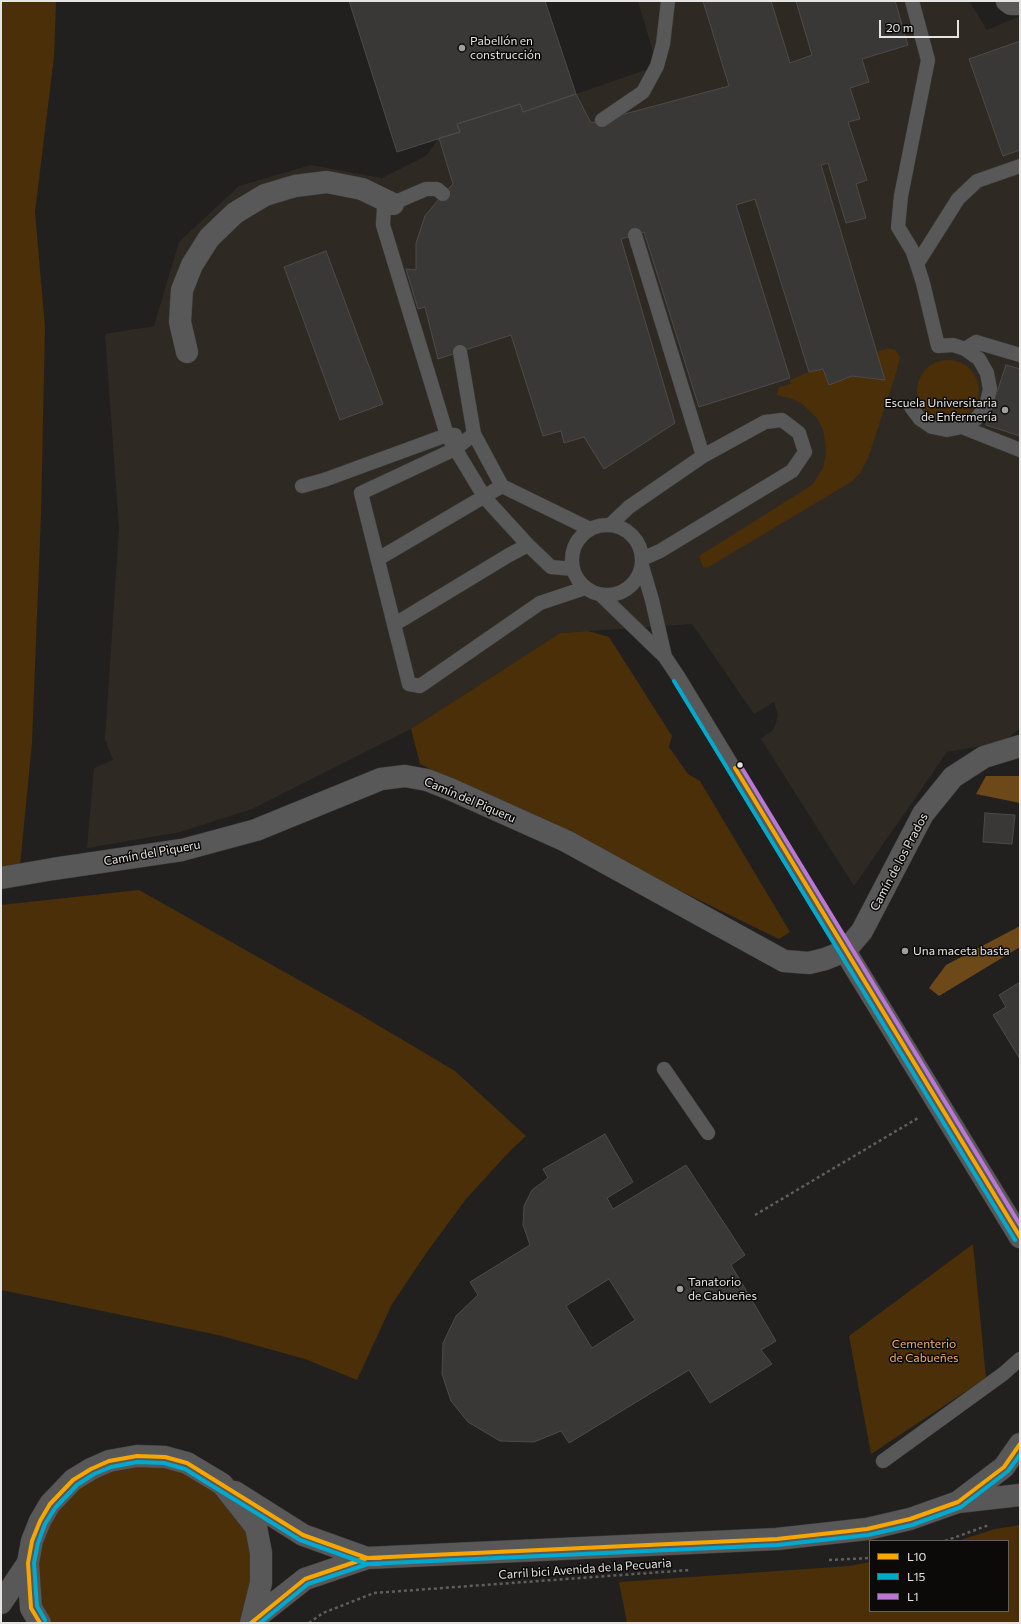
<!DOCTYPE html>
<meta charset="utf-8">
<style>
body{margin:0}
#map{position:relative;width:1021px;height:1624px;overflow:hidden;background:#21201e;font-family:Commissioner,sans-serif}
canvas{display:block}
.frame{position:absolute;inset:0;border:2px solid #e5e4e2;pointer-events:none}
.legend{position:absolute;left:869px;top:1540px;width:140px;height:72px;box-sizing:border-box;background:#0b0a09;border:1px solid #626160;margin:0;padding:5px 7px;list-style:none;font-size:12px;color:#e5e4e2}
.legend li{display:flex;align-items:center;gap:8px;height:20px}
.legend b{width:20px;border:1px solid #626160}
.scale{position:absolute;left:879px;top:20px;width:80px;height:18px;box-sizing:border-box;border:2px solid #e5e4e2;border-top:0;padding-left:5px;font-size:12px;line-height:14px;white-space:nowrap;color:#e5e4e2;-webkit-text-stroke:3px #0b0a09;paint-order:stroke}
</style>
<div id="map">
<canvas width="1021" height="1624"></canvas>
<div class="frame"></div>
<ul class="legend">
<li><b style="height:5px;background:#f7a600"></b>L10</li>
<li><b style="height:5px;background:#00a9ce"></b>L15</li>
<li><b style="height:5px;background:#ba77d6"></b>L1</li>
</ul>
<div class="scale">20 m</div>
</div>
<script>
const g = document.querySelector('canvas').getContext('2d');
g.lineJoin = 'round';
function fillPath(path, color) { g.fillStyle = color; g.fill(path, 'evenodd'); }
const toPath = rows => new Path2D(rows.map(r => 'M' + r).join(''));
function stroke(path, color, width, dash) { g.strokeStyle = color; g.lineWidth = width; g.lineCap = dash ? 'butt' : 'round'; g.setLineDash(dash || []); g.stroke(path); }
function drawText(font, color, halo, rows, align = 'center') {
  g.font = font + ' Commissioner,sans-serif'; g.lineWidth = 3; g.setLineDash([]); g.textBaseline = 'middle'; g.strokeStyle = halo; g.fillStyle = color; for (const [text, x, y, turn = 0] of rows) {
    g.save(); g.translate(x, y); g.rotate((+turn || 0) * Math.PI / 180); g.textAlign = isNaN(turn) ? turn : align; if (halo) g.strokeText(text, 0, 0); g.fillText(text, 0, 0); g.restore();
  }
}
const built = toPath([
 [638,1,969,1,987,30,1020,16,1020,728,1003,742,947,752,854,886,761,739,773,730,776,723,778,715,774,702,754,714,692,624,560,633,411,729,252,809,180,832,87,848,94,768,113,760,105,739,119,528,105,334,154,326,179,242,239,186,311,165,382,178,426,156,439,138,576,94,657,66]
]);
const green = toPath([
 [1,1,56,1,54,57,35,212,45,327,41,515,32,742,20,866,1,868],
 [889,348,895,350,900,357,897,370,868,458,861,472,851,482,707,568,703,567,699,556,812,485,823,468,826,454,825,442,823,430,817,418,801,403,793,399,777,395,779,387,791,384,790,380,809,372,823,369,829,385,852,376,885,380,876,352],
 '917 391a31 31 0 1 1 62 0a31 31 0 1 1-62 0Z',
 [588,631,609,637,672,736,669,747,688,774,700,781,790,932,779,939,420,764,411,729,560,633],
 [139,890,359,1014,455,1071,526,1136,510,1151,466,1199,427,1252,392,1304,357,1380,305,1359,218,1335,1,1290,1,905],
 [973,1244,986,1378,871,1454,849,1336],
 [187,1463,256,1527,251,1623,40,1623,32,1541,91,1469],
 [1020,1525,1020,1623,627,1623,619,1582,849,1566,870,1562,870,1611,1008,1611,1008,1541,957,1541,995,1529]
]);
const forest = toPath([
 [986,776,1020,776,1020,803,976,794],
 [1020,926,1020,947,939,996,929,988,946,965]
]);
const building = toPath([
 [349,1,545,1,576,94,523,112,520,104,457,124,460,132,397,152,349,1],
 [703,1,771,1,790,63,812,55,796,1,895,1,908,45,862,59,869,82,850,88,860,119,848,122,867,180,856,184,866,218,846,223,828,163,821,165,885,380,852,376,829,385,823,369,809,372,755,199,736,205,790,378,699,407,644,232,621,239,675,423,604,469,584,437,564,443,561,431,543,436,511,335,438,359,425,307,418,309,406,269,416,270,416,243,425,216,439,199,453,184,439,138,460,132,457,124,520,104,523,112,576,94,591,123,729,86,703,1],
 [1020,41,1020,150,1003,156,969,59,1020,41],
 [326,251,383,404,340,420,284,267,326,251],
 [1006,365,1020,369,1020,436,986,425,1006,365],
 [985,813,1015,815,1012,844,983,842,985,813],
 [1020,982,1020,1059,993,1015,1006,1007,999,995,1020,982],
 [605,1134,633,1182,607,1198,613,1209,686,1165,745,1255,731,1265,776,1341,761,1350,772,1364,710,1403,689,1370,569,1443,561,1431,534,1442,500,1441,468,1422,451,1401,442,1374,443,1343,456,1316,478,1295,470,1282,530,1245,523,1225,524,1206,532,1190,548,1178,543,1169,605,1134],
 [609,1279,635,1320,592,1348,566,1306,609,1279]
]);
const path = toPath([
 [755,1215,918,1118],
 [945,1541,989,1525],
 [829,1560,870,1558],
 [309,1623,323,1613,374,1593,690,1570]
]);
const service = toPath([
 [602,120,643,92,657,66,663,44,668,1],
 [443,194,437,189,426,189,384,207,383,225,447,435,485,498,528,545,551,567,573,569],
 [635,235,703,456],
 [917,264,958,199,977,181,1020,166],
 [965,349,976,342,1020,355],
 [460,352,474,434,502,486],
 [911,407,920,419,932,427,947,430,962,427,976,419,986,406,990,389,987,373,979,359,965,349,953,345,938,346,923,283,917,264,912,250,898,227,901,196,928,60,912,1],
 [962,427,1020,450],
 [474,434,455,449,361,493,409,684,420,686,540,603,585,588],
 [302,486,324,480,447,435,455,435],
 [610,525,629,507,703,456,765,422,782,420,799,433,805,452,792,471,660,551,642,559],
 '572 560a35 35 0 1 1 70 0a35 35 0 1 1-70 0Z',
 [378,559,502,486,590,529],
 [642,566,652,600,665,657],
 [601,595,665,657,679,678,845,951],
 [395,624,509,555,528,545],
 [664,1069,708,1133],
 [883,1461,1003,1374,1020,1359]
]);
const minor = toPath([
 [1007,1,1011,4,1020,4],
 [187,352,180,322,182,290,192,265,209,238,235,213,265,195,295,186,327,182,362,189,393,204],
 [1,878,53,869,182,850,256,830,381,779,405,776,427,780,450,789,566,841,784,961,809,963,825,959,845,951,862,931,923,814,953,777,984,757,1020,746],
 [845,951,1020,1237],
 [1,1603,28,1563]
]);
const tertiary = toPath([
 [235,1492,303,1535,367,1558],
 [958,1502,1004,1467,1020,1444],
 [253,1620,305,1579,367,1558,777,1539,867,1529,910,1519,958,1502,1020,1495],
 [40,1623,31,1608,28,1563,32,1541,40,1521,50,1504,73,1480,91,1469,109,1461,137,1456,165,1457,187,1463,222,1484,256,1527,261,1553,261,1583,251,1623]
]);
const bus1 = toPath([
 [735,768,1020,1237],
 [40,1623,31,1608,28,1563,32,1541,40,1521,50,1504,73,1480,91,1469,109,1461,137,1456,165,1457,187,1463,303,1535,367,1558,777,1539,867,1529,910,1519,958,1502,1004,1467,1020,1444],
 [251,1623,305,1579,367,1558,381,1558]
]);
const bus2 = toPath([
 [674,681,1015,1240],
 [45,1620,37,1606,34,1563,38,1543,45,1524,55,1508,77,1485,94,1474,111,1467,137,1462,164,1463,185,1469,300,1540,367,1564,777,1545,868,1535,912,1525,961,1507,1008,1471,1020,1455],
 [260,1623,308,1584,368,1564,381,1564]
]);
const bus3 = toPath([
 [740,765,1020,1225]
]);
const markers = [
 [462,48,4,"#a09f9d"],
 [1005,410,4,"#a09f9d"],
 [740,765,3.5,"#e5e4e2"],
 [905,951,4,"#a09f9d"],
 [680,1289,4,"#a09f9d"]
];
const poiNames = [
 ["Pabellón en",470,41],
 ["construcción",470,55],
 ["Escuela Universitaria",997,403,"right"],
 ["de Enfermería",997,417,"right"],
 ["Una maceta basta",913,951],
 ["Tanatorio",688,1282],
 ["de Cabueñes",688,1296]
];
const streetNames = [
 ["Camín del Piqueru",470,800,23],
 ["Camín del Piqueru",152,853,-10],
 ["Camín de los Prados",899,862,-62],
 ["Carril bici Avenida de la Pecuaria",585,1569,-4]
];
const parkNames = [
 ["Cementerio",924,1344],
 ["de Cabueñes",924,1358]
];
fillPath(built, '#2f2923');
fillPath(green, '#4a2f08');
fillPath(forest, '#6d491a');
fillPath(building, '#393836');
stroke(building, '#4c4b49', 1);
stroke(service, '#3c3b3a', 15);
stroke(minor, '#3c3b3a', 23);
stroke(tertiary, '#3c3b3a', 23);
stroke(path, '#5f5e5e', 2.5, [3, 3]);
stroke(service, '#585858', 14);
stroke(minor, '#585858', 22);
stroke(tertiary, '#585858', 22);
stroke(bus1, '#f7a600', 4);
stroke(bus2, '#00a9ce', 4);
stroke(bus3, '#ba77d6', 4);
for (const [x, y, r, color] of markers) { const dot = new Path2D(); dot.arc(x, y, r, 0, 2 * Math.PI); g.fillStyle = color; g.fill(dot); stroke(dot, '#0b0a09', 1.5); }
drawText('12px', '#e5e4e2', '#0b0a09', poiNames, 'left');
drawText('12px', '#e5e4e2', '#0b0a09', streetNames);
drawText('12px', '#f2b268', '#0b0a09', parkNames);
</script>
